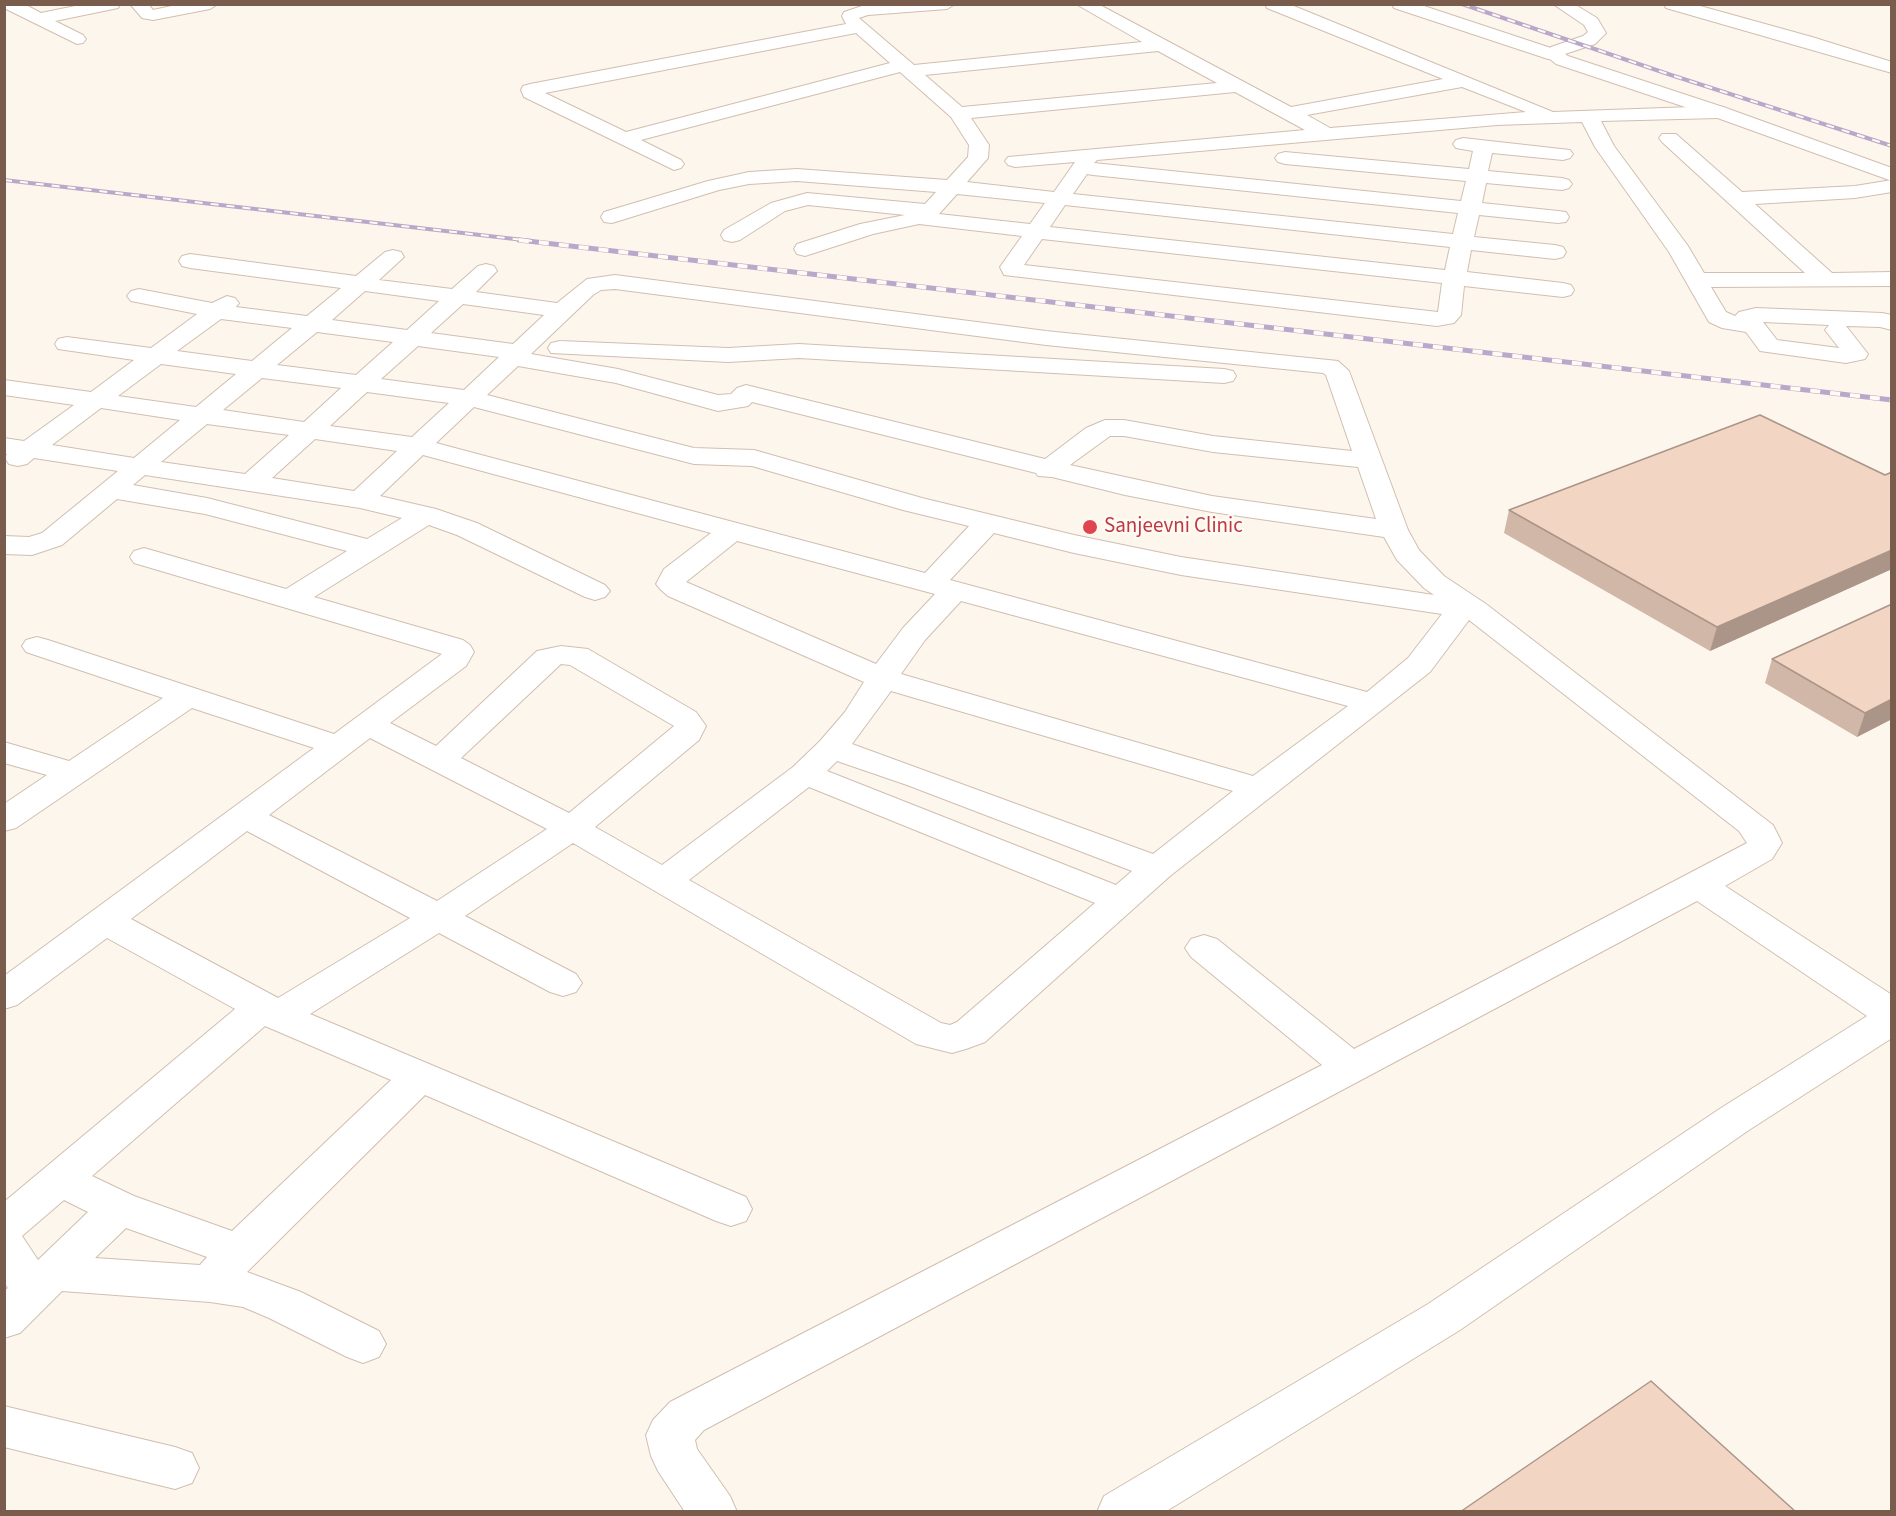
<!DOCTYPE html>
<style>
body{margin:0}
#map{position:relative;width:1896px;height:1516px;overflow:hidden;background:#fdf6ec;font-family:"Source Sans 3",sans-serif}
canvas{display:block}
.frame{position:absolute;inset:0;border:6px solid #7a5c4d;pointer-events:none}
</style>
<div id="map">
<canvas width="1896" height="1516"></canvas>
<div class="frame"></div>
</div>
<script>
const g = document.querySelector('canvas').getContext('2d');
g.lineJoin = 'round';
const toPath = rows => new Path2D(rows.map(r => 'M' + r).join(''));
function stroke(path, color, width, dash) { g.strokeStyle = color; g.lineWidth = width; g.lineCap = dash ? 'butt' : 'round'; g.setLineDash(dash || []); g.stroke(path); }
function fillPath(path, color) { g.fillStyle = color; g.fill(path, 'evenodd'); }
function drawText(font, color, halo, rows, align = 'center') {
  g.font = font + ' "Source Sans 3",sans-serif'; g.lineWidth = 4.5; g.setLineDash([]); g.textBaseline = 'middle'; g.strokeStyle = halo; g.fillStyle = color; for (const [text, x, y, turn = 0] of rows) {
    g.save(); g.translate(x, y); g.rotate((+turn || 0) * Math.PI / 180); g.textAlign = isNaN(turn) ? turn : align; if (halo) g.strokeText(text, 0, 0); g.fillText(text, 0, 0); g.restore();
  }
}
const minor = toPath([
 [4,4,24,4,41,13,85,4,120,4,118,8,55,21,83,35,86,39,83,43,77,44,4,8,4,4],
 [130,4,148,4,153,10,181,4,218,4,210,9,153,20,142,18,130,4],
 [955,4,947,9,868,15,859,18,914,65,1142,42,1076,4,1098,4,1291,107,1443,79,1267,8,1265,4,1289,4,1553,112,1719,106,1726,108,1729,112,1726,116,1719,118,1601,121,1614,146,1688,246,1704,273,1805,273,1662,142,1659,138,1662,134,1676,134,1742,192,1855,186,1892,180,1892,192,1855,198,1755,204,1832,273,1892,272,1892,286,1711,287,1726,312,1735,316,1739,312,1756,308,1882,313,1892,315,1892,330,1880,327,1846,326,1868,354,1865,359,1846,363,1760,351,1746,332,1722,328,1709,322,1669,252,1595,147,1582,122,1497,125,1097,160,1094,163,1461,201,1466,181,1285,164,1278,162,1275,158,1278,154,1285,152,1469,169,1473,151,1456,148,1453,144,1456,140,1463,138,1570,150,1573,154,1570,158,1563,160,1492,153,1488,171,1562,178,1569,180,1572,184,1569,188,1562,190,1486,183,1482,203,1558,211,1566,212,1569,217,1566,222,1558,223,1479,215,1474,237,1555,245,1563,247,1566,252,1563,257,1555,259,1471,250,1467,272,1563,283,1571,285,1574,290,1571,295,1563,297,1464,286,1461,315,1454,323,1437,326,1004,275,1000,267,1022,236,919,224,873,234,805,256,797,254,794,249,797,244,860,224,905,215,808,205,785,211,740,240,732,242,724,240,721,235,724,230,771,203,807,193,925,204,936,192,797,181,749,184,719,190,612,223,604,222,601,217,604,212,708,181,749,172,797,169,947,180,968,157,969,145,951,117,900,72,641,140,681,160,684,164,681,168,674,170,524,97,521,90,523,86,530,84,846,24,842,16,844,12,865,5,955,4],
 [856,33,890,63,626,132,545,93,856,33],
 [1158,51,1217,83,962,107,925,75,1158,51],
 [1462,87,1526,112,1330,128,1307,115,1462,87],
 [1235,92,1305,130,1008,157,1005,161,1008,165,1015,167,1075,162,1054,192,967,182,988,158,989,145,971,118,1235,92],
 [1087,174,1093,175,1458,213,1453,234,1073,194,1087,174],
 [957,194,1045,203,1030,224,939,214,957,194],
 [1065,205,1450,247,1445,270,1050,227,1065,205],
 [1042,239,1442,283,1438,312,1024,265,1042,239],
 [1763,322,1829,325,1825,330,1839,348,1777,340,1763,322],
 [1392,4,1418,4,1560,51,1563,55,1560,59,1548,59,1394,8,1392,4],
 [393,250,401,252,404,257,379,280,452,289,478,266,486,264,494,266,497,271,476,292,557,303,587,279,615,275,1046,331,1338,361,1349,371,1408,530,1419,550,1444,576,1486,604,1773,825,1782,843,1772,859,1725,886,1892,995,1892,1038,1749,1130,1460,1330,1165,1512,1097,1512,1104,1496,1428,1304,1721,1108,1867,1016,1697,901,704,1430,695,1440,697,1449,730,1496,737,1512,685,1512,658,1471,651,1456,646,1435,653,1420,670,1402,1322,1065,1191,957,1185,948,1191,939,1204,935,1217,939,1354,1049,1747,843,1739,831,1469,620,1430,672,1170,876,985,1042,966,1049,952,1053,916,1044,573,843,465,916,576,974,582,983,576,992,563,996,550,992,439,933,310,1014,746,1197,752,1209,746,1221,731,1226,716,1221,425,1095,247,1272,301,1292,379,1331,386,1344,379,1357,363,1363,347,1357,269,1318,243,1307,210,1302,62,1291,20,1333,4,1338,4,1291,8,1288,4,1282,4,1202,235,1009,107,938,17,1005,4,1009,4,976,314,748,192,708,16,828,4,831,4,804,47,775,4,763,4,742,69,761,163,698,26,652,22,646,26,640,37,637,48,640,334,734,442,654,134,563,130,557,134,551,144,548,286,589,347,551,205,514,117,499,62,545,32,555,4,554,4,536,29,537,42,533,118,471,34,458,27,464,18,466,9,464,5,458,7,454,4,454,4,438,24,441,74,405,4,395,4,380,91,392,134,360,58,349,55,344,58,339,67,337,151,348,197,314,131,301,127,296,131,291,139,289,212,303,227,296,235,298,239,303,236,307,307,316,341,288,190,268,182,266,179,261,182,256,190,254,356,276,385,252,393,250],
 [615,289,1046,345,1323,373,1326,375,1352,451,1213,436,1124,420,1105,420,1086,428,1045,459,746,385,737,388,731,394,718,395,618,369,531,354,593,295,601,290,615,289],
 [365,291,439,301,407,330,332,320,365,291],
 [463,304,544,315,513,344,431,333,463,304],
 [221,319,292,328,252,361,177,351,221,319],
 [317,332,393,342,356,375,277,365,317,332],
 [418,346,499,357,464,390,381,379,418,346],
 [161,364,236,374,196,407,118,396,161,364],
 [518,366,616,383,718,411,748,406,752,402,1036,473,1038,476,1052,477,1125,495,1212,512,1384,537,1397,560,1424,588,1434,595,1181,557,1074,535,922,498,754,450,694,448,487,395,518,366],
 [262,378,341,388,304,422,223,410,262,378],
 [367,392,449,403,412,437,330,426,367,392],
 [474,407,694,464,752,466,903,510,969,526,925,573,436,443,474,407],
 [101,408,180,420,134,458,52,445,101,408],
 [207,424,289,435,245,474,161,462,207,424],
 [1110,436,1124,436,1213,452,1358,467,1376,519,1212,496,1070,465,1110,436],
 [315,439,397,451,354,491,272,478,315,439],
 [423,455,711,533,664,569,656,584,661,590,668,596,864,682,845,712,820,741,793,767,662,865,595,827,699,740,706,726,696,712,588,649,561,646,537,651,436,746,390,723,466,666,474,652,470,645,463,640,314,597,429,525,457,535,585,597,595,600,605,597,610,591,605,585,477,523,436,509,380,496,423,455],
 [145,475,360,508,402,518,367,539,207,498,133,485,145,475],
 [994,533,1074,553,1181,575,1442,614,1408,658,1367,692,950,580,994,533],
 [737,541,935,594,903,628,876,664,686,582,737,541],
 [961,601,1348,706,1253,776,901,674,925,640,961,601],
 [561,664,570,665,674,726,569,813,461,758,561,664],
 [891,691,1233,791,1153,854,852,744,891,691],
 [370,738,547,829,437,901,269,815,370,738],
 [837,761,907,785,1132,871,1116,885,827,771,837,761],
 [809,787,1095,903,957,1022,950,1025,941,1023,689,880,809,787],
 [247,831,410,918,278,998,131,919,247,831],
 [265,1026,391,1080,232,1231,134,1196,92,1176,265,1026],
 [64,1200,88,1212,38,1260,22,1236,64,1200],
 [126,1228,207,1257,200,1265,95,1258,126,1228],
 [560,341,728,348,799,344,1224,369,1233,371,1236,376,1233,381,1224,383,799,358,728,362,551,353,548,348,551,343,560,341],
 [4,1406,175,1447,192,1453,199,1468,192,1483,175,1489,4,1447,4,1406]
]);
const tertiary = toPath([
 [1553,4,1574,4,1597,18,1606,33,1595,44,1565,54,1568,56,1726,108,1892,168,1892,181,1712,116,1556,64,1545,55,1551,47,1583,36,1588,32,1584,25,1553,4],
 [1664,4,1693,4,1812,37,1892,62,1892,73,1666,8,1664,4]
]);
const railFar1 = toPath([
 [1462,4,1671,75,1892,146],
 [4,180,532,241]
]);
const rail = toPath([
 [519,240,1892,400]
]);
const wall = toPath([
 [1892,472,1892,569,1710,651,1504,533,1509,510,1885,475],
 [1892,604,1892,719,1857,737,1765,683,1772,659]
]);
const shadedWall = toPath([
 [1892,550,1892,569,1710,651,1717,627],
 [1892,699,1892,719,1857,737,1865,713]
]);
const building = toPath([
 [1760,415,1885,475,1892,472,1892,550,1717,627,1509,510,1760,415],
 [1892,604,1892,699,1865,713,1772,659,1892,604],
 [1651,1381,1796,1512,1460,1512,1651,1381]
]);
const markers = [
 [1090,527,8,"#e0444e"]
];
const healthNames = [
 ["Sanjeevni Clinic",1104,527]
];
stroke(minor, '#d1beb0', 2);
stroke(tertiary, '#d1beb0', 2);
fillPath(minor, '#fff');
fillPath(tertiary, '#fff');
stroke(railFar1, '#b9a8c9', 4);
stroke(rail, '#b9a8c9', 5);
stroke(railFar1, '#fffaf3', 2, [8]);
stroke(rail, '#fffaf3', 4, [10]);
fillPath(wall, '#d1b7a8');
fillPath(shadedWall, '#aa9588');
fillPath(building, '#f3d5c3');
stroke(building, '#aa9588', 1.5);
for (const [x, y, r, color] of markers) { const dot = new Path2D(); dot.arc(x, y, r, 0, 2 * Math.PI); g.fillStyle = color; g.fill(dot); stroke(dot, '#fffaf3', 2); }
drawText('21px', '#be3a42', '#fffaf3', healthNames, 'left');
</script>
